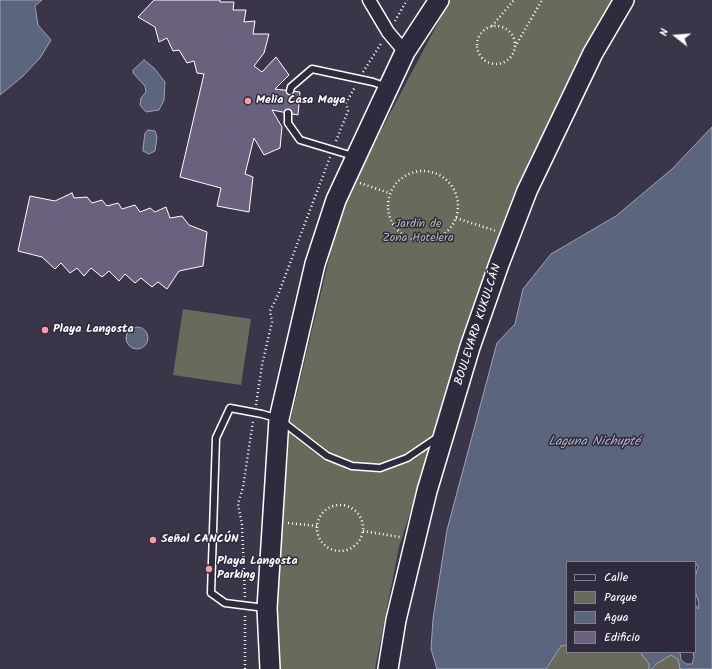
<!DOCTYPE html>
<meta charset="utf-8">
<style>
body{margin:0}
#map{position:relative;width:712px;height:669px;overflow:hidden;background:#3b354a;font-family:Kalam,sans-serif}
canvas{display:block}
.legend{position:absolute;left:566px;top:561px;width:130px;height:92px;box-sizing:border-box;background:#2f2a3d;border:1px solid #827f8b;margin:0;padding:5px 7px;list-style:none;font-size:12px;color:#fff}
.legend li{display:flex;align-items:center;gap:8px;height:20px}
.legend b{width:20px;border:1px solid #827f8b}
.north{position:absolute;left:656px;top:16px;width:40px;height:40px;-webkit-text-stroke:3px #2f2a3d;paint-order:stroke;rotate:287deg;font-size:11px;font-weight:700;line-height:16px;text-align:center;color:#fff}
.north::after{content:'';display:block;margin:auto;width:14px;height:18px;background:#fff;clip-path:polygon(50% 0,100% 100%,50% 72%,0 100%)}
</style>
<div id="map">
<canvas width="712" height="669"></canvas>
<ul class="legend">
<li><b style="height:5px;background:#2f2a3d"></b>Calle</li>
<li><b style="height:11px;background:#696a5b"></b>Parque</li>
<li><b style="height:11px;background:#5b667e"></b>Agua</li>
<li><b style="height:11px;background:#6a617e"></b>Edificio</li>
</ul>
<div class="north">N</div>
</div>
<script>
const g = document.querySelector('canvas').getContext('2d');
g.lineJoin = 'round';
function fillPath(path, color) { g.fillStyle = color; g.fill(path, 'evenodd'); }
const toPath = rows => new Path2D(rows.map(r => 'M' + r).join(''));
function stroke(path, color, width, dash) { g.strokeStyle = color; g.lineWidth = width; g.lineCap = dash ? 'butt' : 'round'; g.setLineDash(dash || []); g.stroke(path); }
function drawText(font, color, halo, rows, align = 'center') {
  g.font = font + ' Kalam,sans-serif'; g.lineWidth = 3; g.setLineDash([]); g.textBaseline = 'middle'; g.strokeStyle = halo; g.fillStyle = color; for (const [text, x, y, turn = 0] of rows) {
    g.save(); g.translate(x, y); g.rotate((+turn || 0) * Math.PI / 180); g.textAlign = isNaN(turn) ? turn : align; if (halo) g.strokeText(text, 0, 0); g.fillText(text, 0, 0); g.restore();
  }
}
const green = toPath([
 [450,0,616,0,493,262,399,547,375,669,279,669,277,610,290,422,342,204],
 [183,309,251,319,241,385,173,375],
 [567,645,567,652,640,652,649,664,649,669,546,669,561,646],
 [671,655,678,659,680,669,652,669,656,664]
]);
const water = toPath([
 [0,0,42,0,35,6,38,25,51,40,40,58,22,77,0,95,0,0],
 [144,60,154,68,165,82,164,100,159,110,146,112,140,105,141,98,146,92,145,86,133,73,133,70,144,60],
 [712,127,712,669,680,669,678,659,671,655,656,664,652,669,649,669,649,664,640,652,680,652,681,660,686,664,692,664,694,657,693,652,695,652,695,604,698,609,699,604,695,591,695,577,698,567,695,562,567,562,567,645,561,646,546,669,437,669,431,649,433,619,447,530,497,343,515,324,523,289,551,254,616,216,672,169,712,127],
 [148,130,155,131,157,137,155,151,149,154,143,151,143,149,145,133,148,130],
 '126 338a11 11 0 1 1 22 0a11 11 0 1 1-22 0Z'
]);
const building = toPath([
 [154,0,220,0,220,2,234,2,233,10,246,10,244,22,255,21,253,34,269,34,264,53,254,66,262,72,276,57,289,75,275,89,300,92,298,115,272,110,282,127,280,148,264,155,254,138,245,174,253,177,249,212,217,206,221,188,180,177,204,74,197,73,194,61,187,63,179,50,173,51,167,38,159,42,155,27,138,17,154,0],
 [72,193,74,198,87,197,92,203,102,200,107,206,118,203,122,209,135,205,140,212,150,208,155,212,166,207,170,218,182,216,189,225,207,232,203,266,179,271,167,289,158,282,152,287,141,278,135,283,125,274,119,281,109,271,102,277,91,268,84,276,77,268,70,273,61,263,55,269,42,257,18,251,30,196,55,201,72,193]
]);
const path = toPath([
 [395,21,407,0],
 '477 45a19 19 0 1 1 38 0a19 19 0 1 1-38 0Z',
 [492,26,514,0],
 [515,47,542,0],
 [363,72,382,42],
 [336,141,348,111,346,103,355,87],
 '388 206a35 35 0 1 1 70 0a35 35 0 1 1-70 0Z',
 [360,183,389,193],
 [456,218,496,231],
 [256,405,262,365,272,322,270,311,278,295,330,157],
 '317 528a23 23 0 1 1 46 0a23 23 0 1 1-46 0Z',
 [288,523,318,526],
 [363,531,400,537],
 [245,597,242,525,238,504,243,487,253,421],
 [245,669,245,614]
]);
const lane = toPath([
 [290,91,291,87,312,69,373,82,387,87],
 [288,113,288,123,300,140,353,156],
 [265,608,225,603,211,593,216,438,230,408,262,414,279,419,327,456,352,466,380,468,407,458,438,437]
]);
const street = toPath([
 [369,0,388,32,405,52]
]);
const primary = toPath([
 [270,669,267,608,279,419,315,264,336,200,356,157,405,52,439,0],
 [388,669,396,620,427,491,470,347,499,264,527,191,593,53,624,0]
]);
const markers = [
 [248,101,4,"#ff9aa2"],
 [45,330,4,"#ff9aa2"],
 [153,540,4,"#ff9aa2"],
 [209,569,4,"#ff9aa2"]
];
const poiNames = [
 ["Melia Casa Maya",256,101],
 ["Playa Langosta",53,330],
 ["Señal CANCÚN",161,540],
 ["Playa Langosta",217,562],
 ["Parking",217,576]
];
const parkNames = [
 ["Jardín de",418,225],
 ["Zona Hotelera",418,239]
];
const streetNames = [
 ["BOULEVARD KUKULCÁN",479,325,-72]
];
const waterNames = [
 ["Laguna Nichupté",594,443]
];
fillPath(green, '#696a5b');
fillPath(water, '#5b667e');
stroke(water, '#9da3b2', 1);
fillPath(building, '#6a617e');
stroke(building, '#fff', 1);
stroke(lane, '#fff', 9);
stroke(street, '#fff', 15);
stroke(primary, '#fff', 22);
stroke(path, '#fff', 2.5, [1, 3]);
stroke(lane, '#2f2a3d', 6);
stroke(street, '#2f2a3d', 12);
stroke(primary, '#2f2a3d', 19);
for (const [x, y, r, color] of markers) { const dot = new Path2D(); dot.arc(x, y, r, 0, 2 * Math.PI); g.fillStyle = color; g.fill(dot); stroke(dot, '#2f2a3d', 1.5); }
drawText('bold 12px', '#fff', '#2f2a3d', poiNames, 'left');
drawText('12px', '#b4b4ad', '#2f2a3d', parkNames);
drawText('12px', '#fff', '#2f2a3d', streetNames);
drawText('italic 13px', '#adb2be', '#2f2a3d', waterNames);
</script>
